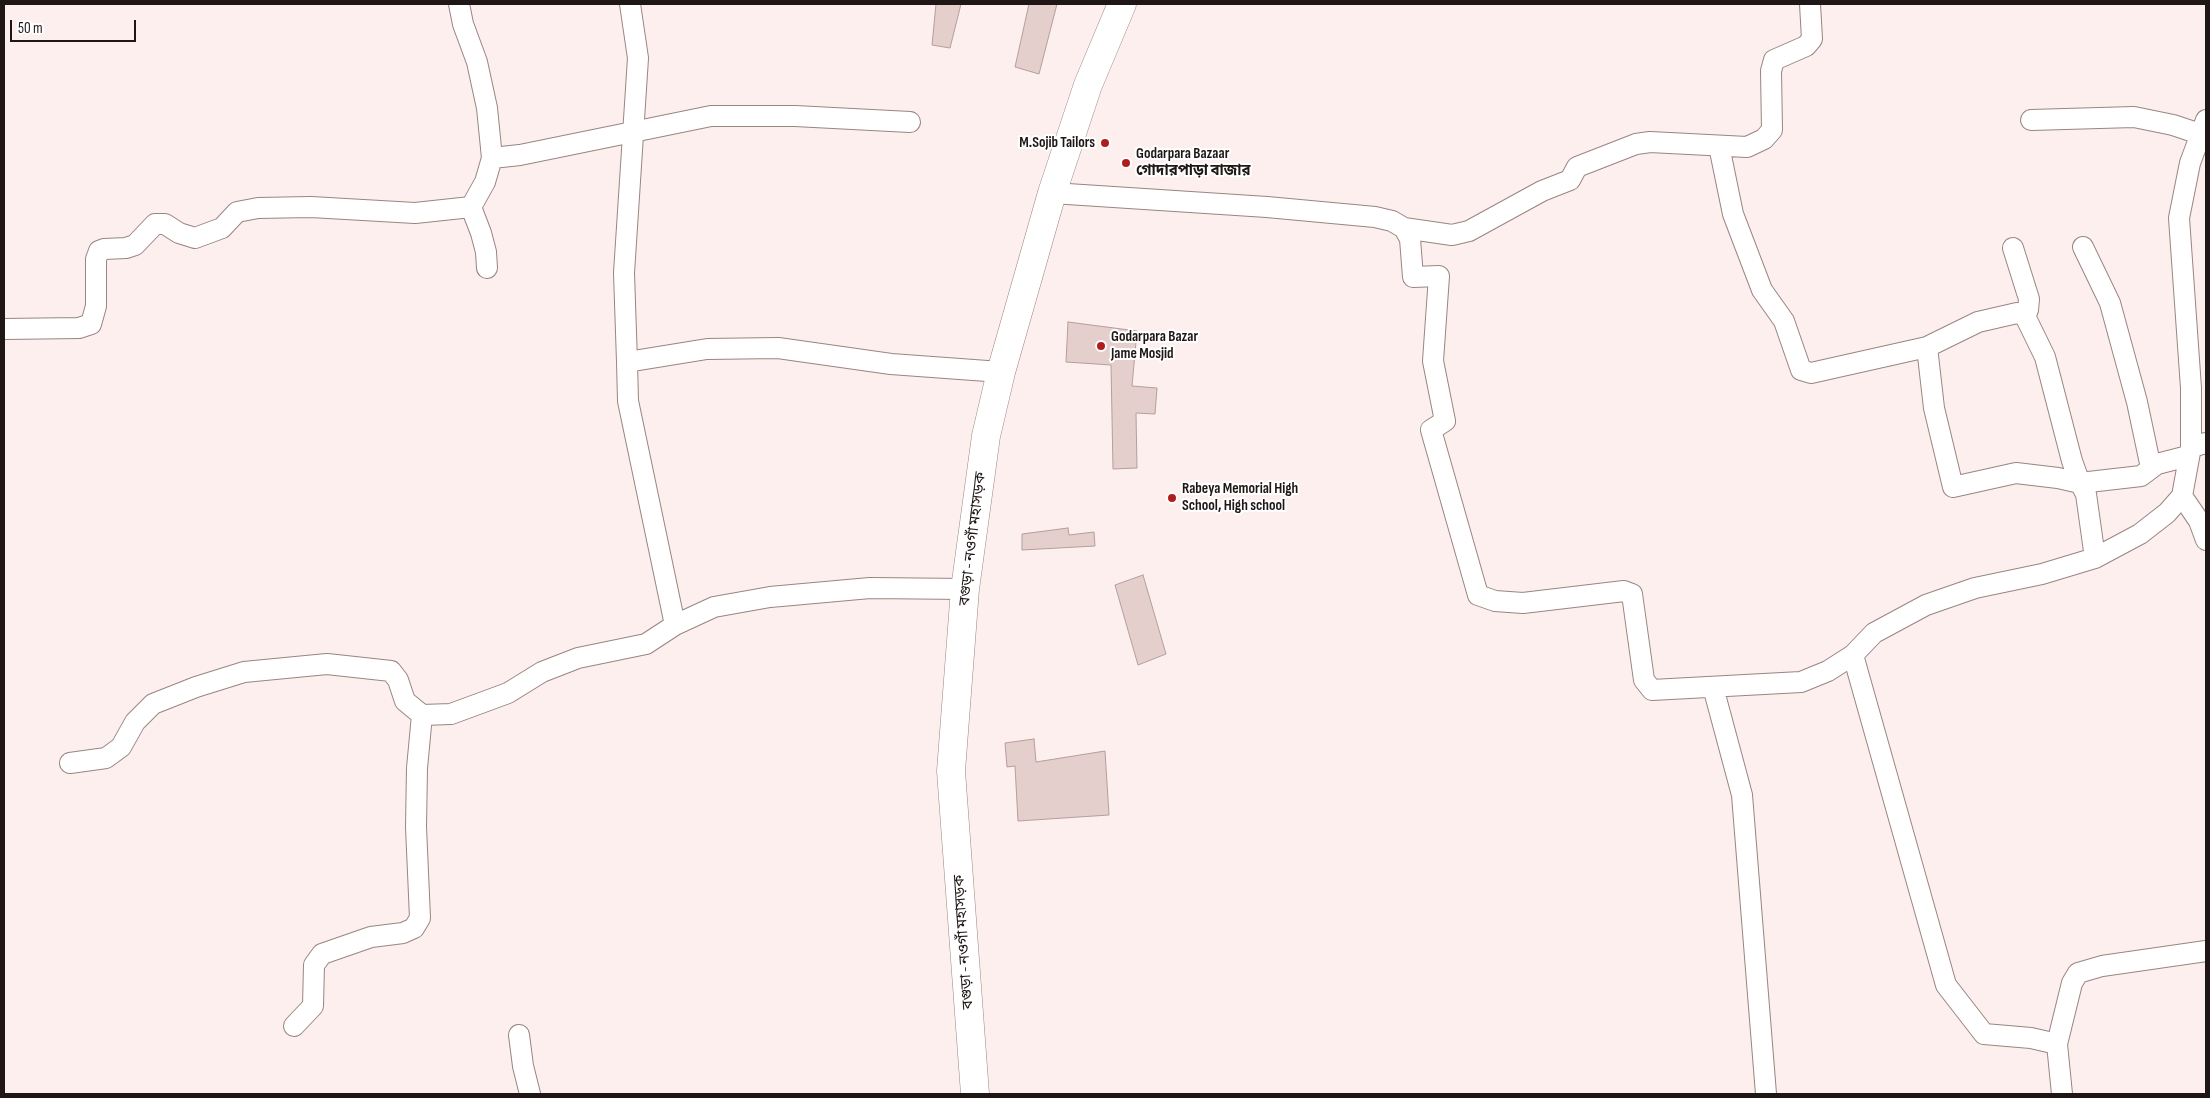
<!DOCTYPE html>
<meta charset="utf-8">
<style>
body{margin:0}
#map{position:relative;width:2210px;height:1098px;overflow:hidden;background:#fdefed;font-family:"Sofia Sans Condensed",sans-serif}
canvas{display:block}
.frame{position:absolute;inset:0;border:5px solid #1f1716;pointer-events:none}
.scale{position:absolute;left:10px;top:20px;width:126px;height:22px;box-sizing:border-box;border:2px solid #1f1716;border-top:0;padding-left:6px;font-size:15px;line-height:18px;white-space:nowrap;color:#1f1716;-webkit-text-stroke:4px #fff;paint-order:stroke}
</style>
<div id="map">
<canvas width="2210" height="1098"></canvas>
<div class="frame"></div>
<div class="scale">50 m</div>
</div>
<script>
const g = document.querySelector('canvas').getContext('2d');
g.lineJoin = 'round';
function fillPath(path, color) { g.fillStyle = color; g.fill(path, 'evenodd'); }
const toPath = rows => new Path2D(rows.map(r => 'M' + r).join(''));
function stroke(path, color, width, dash) { g.strokeStyle = color; g.lineWidth = width; g.lineCap = dash ? 'butt' : 'round'; g.setLineDash(dash || []); g.stroke(path); }
function drawText(font, color, halo, rows, align = 'center') {
  g.font = font + ' "Sofia Sans Condensed","Noto Sans Bengali",sans-serif'; g.lineWidth = 4; g.setLineDash([]); g.textBaseline = 'middle'; g.strokeStyle = halo; g.fillStyle = color; for (const [text, x, y, turn = 0] of rows) {
    g.save(); g.translate(x, y); g.rotate((+turn || 0) * Math.PI / 180); g.textAlign = isNaN(turn) ? turn : align; if (halo) g.strokeText(text, 0, 0); g.fillText(text, 0, 0); g.restore();
  }
}
const building = toPath([
 [936,4,961,4,950,48,932,45,936,4],
 [1029,4,1057,4,1039,74,1015,67,1029,4],
 [1068,322,1137,331,1132,386,1157,388,1155,414,1136,413,1137,468,1113,469,1111,365,1066,362,1068,322],
 [1068,528,1069,535,1094,532,1095,546,1022,550,1022,534,1068,528],
 [1143,575,1166,654,1138,665,1115,585,1143,575],
 [1034,739,1036,762,1105,751,1109,815,1018,821,1015,766,1007,767,1005,743,1034,739]
]);
const street = toPath([
 [459,4,463,24,477,62,487,108,492,158],
 [2031,120,2134,117,2173,125,2200,134],
 [1719,146,1733,214,1762,290,1784,321,1801,370,1811,373,1927,347],
 [1052,193,1267,207,1375,217,1392,221,1404,228,1452,235,1469,231,1542,191,1570,180,1577,167,1636,144,1650,142,1747,147,1764,139,1772,130,1771,71,1774,60,1806,46,1812,39,1810,4],
 [471,207,481,233,486,252,487,268],
 [1404,228,1410,239,1413,277,1439,276,1433,361,1445,421,1431,430,1478,595,1495,601,1523,603,1624,591,1632,594,1644,680,1652,690,1801,682,1828,671,1853,655,1874,633,1926,605,1975,588,2042,574,2095,558,2140,534,2167,513,2182,496,2191,447,2206,443],
 [2083,247,2110,303,2137,402,2151,468],
 [2013,248,2029,299,2028,310,2023,314],
 [4,329,79,328,91,324,96,306,96,259,99,251,104,249,126,248,135,245,155,224,165,224,179,233,195,238,222,228,237,212,258,208,311,207,415,213,471,207,485,182,492,158,520,155,711,116,795,116,910,122],
 [627,362,624,273,638,58,630,4],
 [2191,447,2191,388,2179,218,2190,163,2206,120],
 [2182,496,2199,521,2206,540],
 [2095,558,2086,494,2080,483,2072,461,2045,357,2025,316,2017,313,1978,322,1927,347,1934,408,1953,487,2016,473,2058,478,2080,483,2141,476,2157,464,2188,456],
 [965,589,870,588,770,597,714,607,675,625,628,401,627,362,707,349,778,348,891,364,1001,372],
 [1853,655,1946,985,1984,1034,2031,1038,2057,1044,2062,1094],
 [1713,687,1742,795,1766,1094],
 [70,763,106,758,121,747,135,722,153,704,196,687,244,672,327,664,391,671,398,680,405,701,422,715,451,714,508,693,542,672,578,658,646,644,675,625],
 [294,1026,313,1006,314,965,322,954,371,937,403,933,414,928,420,918,416,827,417,768,422,715],
 [519,1035,523,1066,530,1094],
 [2057,1044,2072,983,2078,973,2102,966,2206,951]
]);
const primary = toPath([
 [975,1094,951,771,965,589,986,436,1001,372,1052,193,1088,85,1122,4]
]);
const markers = [
 [1105,143,5,"#af1e1d"],
 [1126,163,5,"#af1e1d"],
 [1101,346,5,"#af1e1d"],
 [1172,498,5,"#af1e1d"]
];
const poiNames = [
 ["M.Sojib Tailors",1095,143,"right"],
 ["Godarpara Bazaar",1136,154],
 ["গোদারপাড়া বাজার",1136,171],
 ["Godarpara Bazar",1111,337],
 ["Jame Mosjid",1111,354],
 ["Rabeya Memorial High",1182,489],
 ["School, High school",1182,506]
];
const streetNames = [
 ["বগুড়া - নওগাঁ মহাসড়ক",973,539,-83],
 ["বগুড়া - নওগাঁ মহাসড়ক",964,942,-94]
];
fillPath(building, '#e5cfcc');
stroke(building, '#b39e9b', 1);
stroke(street, '#998582', 22);
stroke(primary, '#998582', 29);
stroke(street, '#fff', 20);
stroke(primary, '#fff', 28);
for (const [x, y, r, color] of markers) { const dot = new Path2D(); dot.arc(x, y, r, 0, 2 * Math.PI); g.fillStyle = color; g.fill(dot); stroke(dot, '#fff', 2); }
drawText('bold 15px', '#1f1716', '#fff', poiNames, 'left');
drawText('15px', '#1f1716', '#fff', streetNames);
</script>
